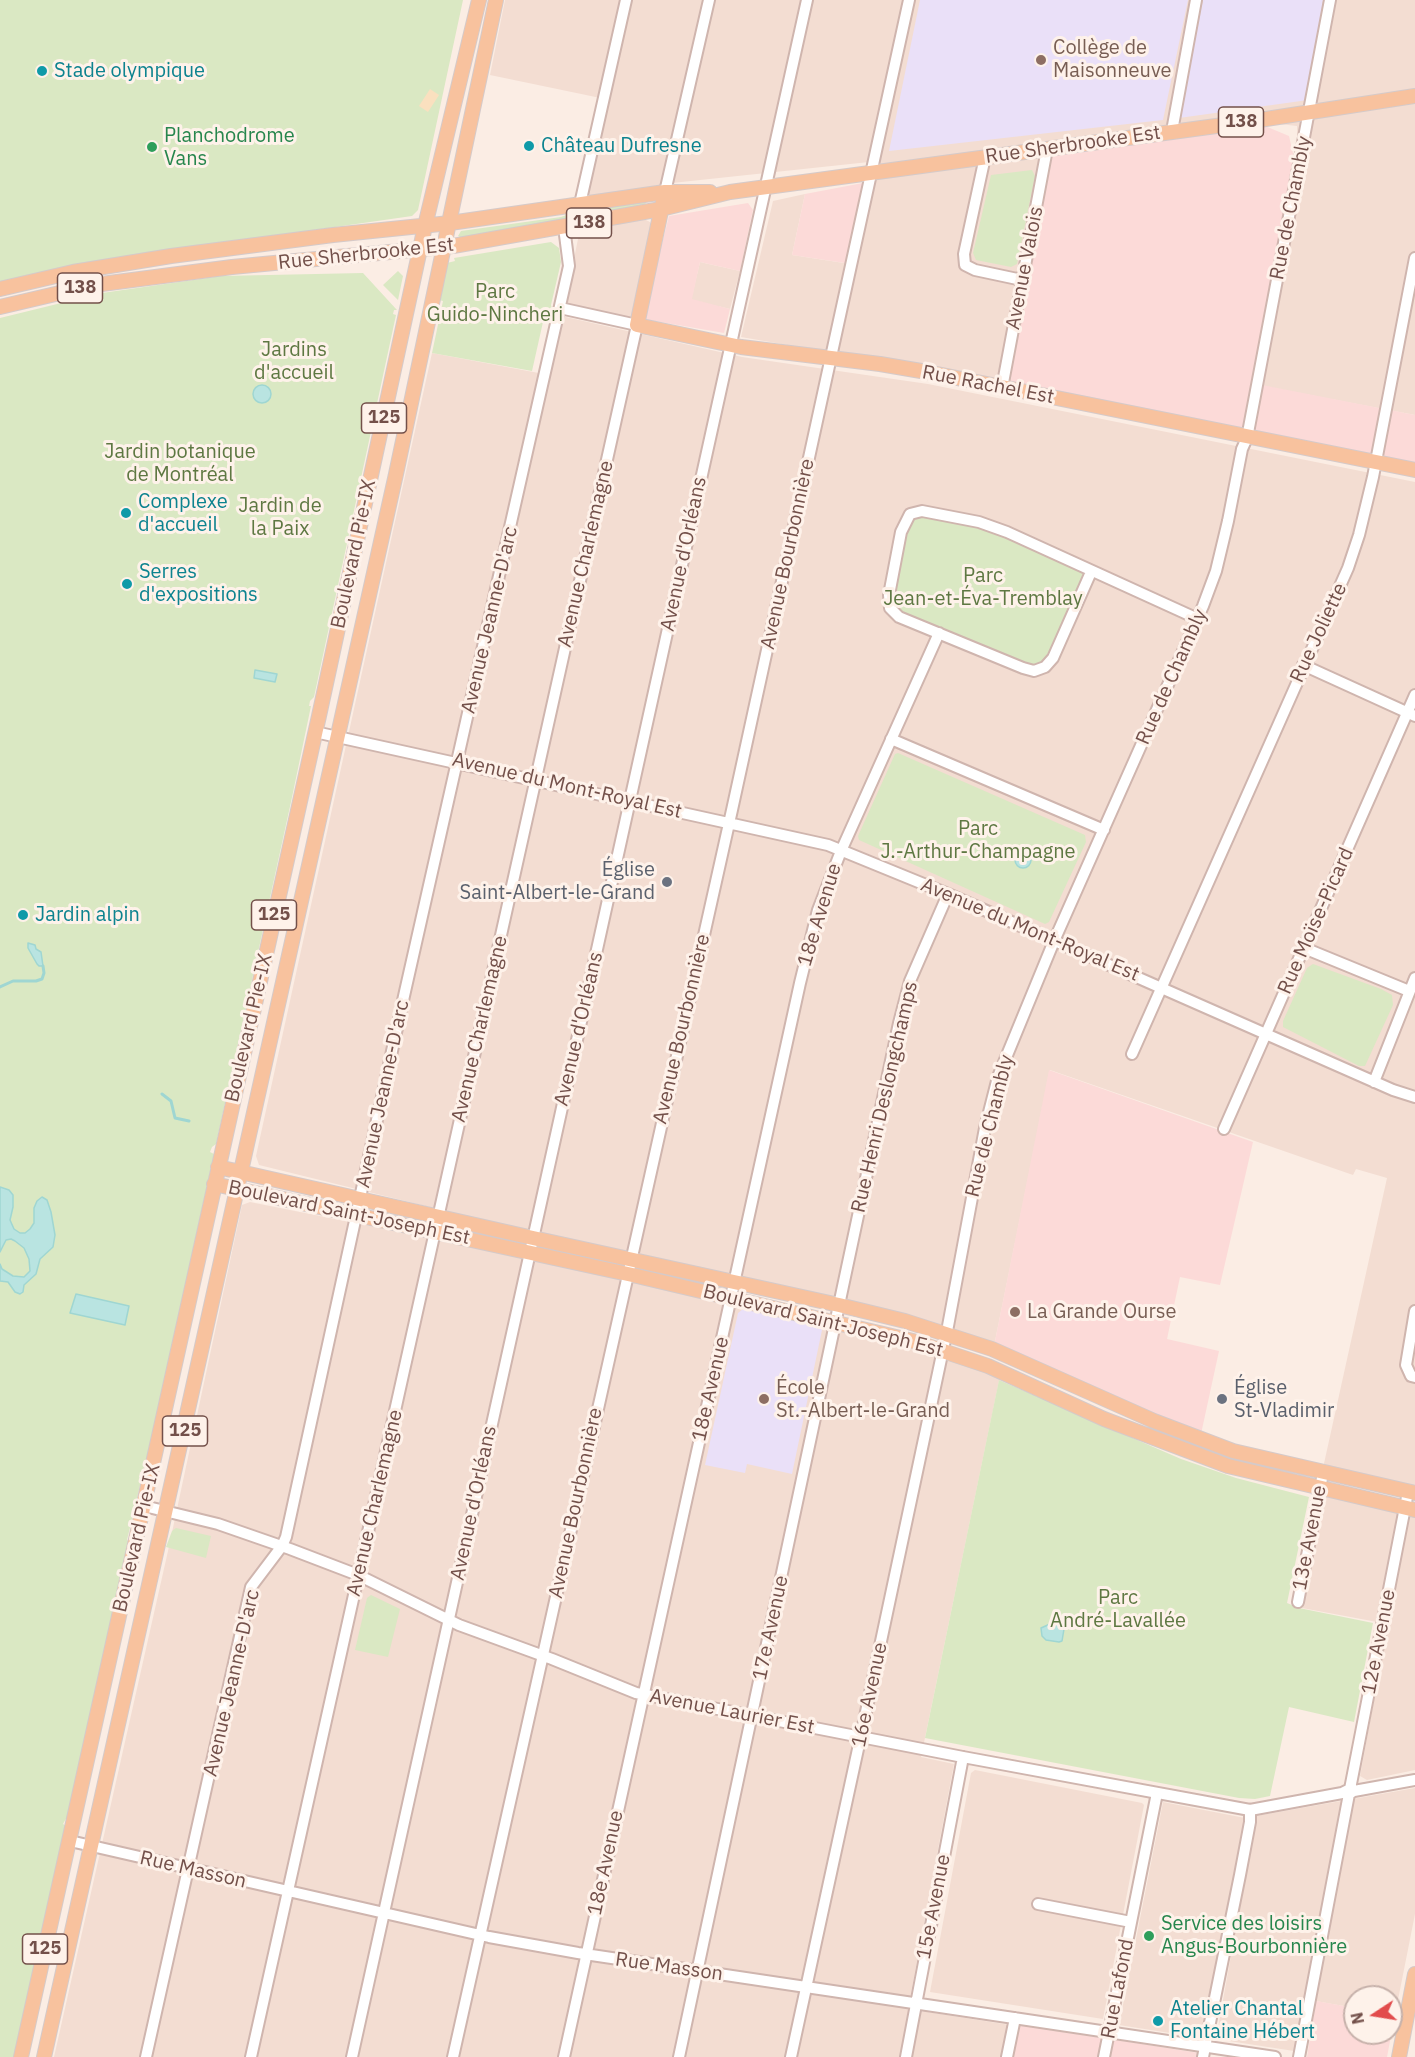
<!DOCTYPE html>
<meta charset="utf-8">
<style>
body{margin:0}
#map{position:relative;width:1415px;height:2057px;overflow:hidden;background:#fbede4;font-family:"IBM Plex Sans",sans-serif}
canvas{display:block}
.north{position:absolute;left:1343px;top:1985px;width:60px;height:60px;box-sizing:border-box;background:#fef2ea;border:2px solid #c6b1aa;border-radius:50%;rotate:258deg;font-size:16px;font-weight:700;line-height:24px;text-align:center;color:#73504a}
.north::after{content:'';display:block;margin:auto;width:21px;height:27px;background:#e24c4c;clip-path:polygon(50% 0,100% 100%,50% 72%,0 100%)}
</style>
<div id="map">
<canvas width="1415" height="2057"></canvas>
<div class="north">N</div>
</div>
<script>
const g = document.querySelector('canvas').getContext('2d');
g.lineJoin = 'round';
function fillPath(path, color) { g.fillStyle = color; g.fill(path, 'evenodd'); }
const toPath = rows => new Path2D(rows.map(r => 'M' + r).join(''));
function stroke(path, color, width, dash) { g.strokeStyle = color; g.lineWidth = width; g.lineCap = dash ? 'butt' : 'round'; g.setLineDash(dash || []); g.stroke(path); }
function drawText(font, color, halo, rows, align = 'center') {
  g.font = font + ' "IBM Plex Sans",sans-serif'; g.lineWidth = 6; g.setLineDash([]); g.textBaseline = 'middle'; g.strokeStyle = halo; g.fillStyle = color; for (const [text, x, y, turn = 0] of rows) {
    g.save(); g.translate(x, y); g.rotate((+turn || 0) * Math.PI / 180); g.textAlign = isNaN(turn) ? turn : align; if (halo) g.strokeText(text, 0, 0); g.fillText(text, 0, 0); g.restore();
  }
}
const residential = toPath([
 [505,0,1415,0,1415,415,1257,385,1298,175,1297,126,1253,121,1022,280,997,381,741,337,773,201,805,194,792,255,844,263,869,162,672,183,587,197,610,100,490,75],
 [644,219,650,222,652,226,632,318,565,303,578,239,584,229],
 [700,262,740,271,730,309,691,300],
 [557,315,742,357,928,384,1415,482,1415,1486,1323,1468,1387,1178,1356,1169,1353,1175,1050,1070,994,1346,259,1165,256,1156,432,353,544,374],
 [250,1202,520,1256,822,1323,929,1351,1000,1376,921,1757,954,1764,908,2009,1010,2025,1004,2057,54,2057,168,1551,242,1205],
 [1325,1495,1415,1513,1415,1770,1367,1780,1360,1776,1388,1624,1302,1608],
 [975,1770,1142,1803,1144,1805,1103,2019,930,1992,971,1773],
 [1415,1788,1415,1914,1395,2015,1391,2014,1391,1997,1355,1997,1355,2008,1304,1999,1294,2051,1216,2039,1256,1816],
 [1163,1802,1245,1818,1202,2038,1119,2025]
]);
const commercial = toPath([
 [1253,121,1289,136,1298,175,1257,384,1415,415,1415,470,1009,384,1022,280,1047,149],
 [863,183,845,263,792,255,805,194],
 [748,203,753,210,740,271,700,262,692,299,730,309,724,333,643,319,669,216],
 [1049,1070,1253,1142,1220,1285,1180,1277,1167,1339,1219,1351,1201,1434,1157,1417,994,1346],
 [1316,2001,1355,2008,1355,2033,1391,2033,1391,2014,1395,2015,1387,2057,1307,2057],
 [1018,2025,1116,2040,1199,2053,1198,2057,1013,2057]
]);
const education = toPath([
 [920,0,1188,0,1163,120,889,151],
 [1203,0,1323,0,1308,100,1179,118],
 [743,1309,818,1325,822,1330,792,1474,747,1464,745,1473,705,1465,738,1313]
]);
const green = toPath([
 [0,0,463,0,418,210,412,216,77,264,0,282],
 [1032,170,1035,176,1017,264,1011,267,976,260,973,253,991,175],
 [645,201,646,205,462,238,458,236,461,231,561,217,577,211],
 [551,242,559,248,561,262,551,305,554,317,553,324,543,322,532,371,432,353,443,301,439,300,447,263,455,261,454,258],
 [398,271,403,276,398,300,383,285],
 [363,273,397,310,394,310,393,314,396,315,314,697,310,701,309,706,311,706,291,802,216,1144,212,1147,210,1152,214,1154,145,1467,144,1467,143,1472,140,1472,139,1477,142,1477,127,1540,129,1542,68,1815,63,1824,66,1826,14,2057,0,2057,0,318,102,293,221,276],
 [910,514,979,522,1091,572,1053,658,1034,671,890,608],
 [898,753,1085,835,1086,842,1049,922,1045,924,859,840,858,836,895,754],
 [1313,964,1381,989,1392,995,1393,1005,1365,1066,1359,1066,1283,1027,1283,1021,1307,968],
 [999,1380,1181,1459,1236,1478,1309,1497,1287,1603,1299,1608,1373,1623,1354,1722,1289,1707,1270,1796,1255,1799,1239,1798,925,1738],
 [176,1528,211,1536,206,1558,166,1547,172,1531],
 [371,1595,400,1609,388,1657,355,1650,367,1598]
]);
const sand = toPath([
 [430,89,439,95,428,112,419,106]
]);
const water = toPath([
 '253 394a9 9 0 1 1 18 0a9 9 0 1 1-18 0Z',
 [255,670,277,674,275,682,254,678,255,670],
 '1015 860a8 8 0 1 1 16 0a8 8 0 1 1-16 0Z',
 [28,943,35,945,36,949,41,952,43,966,39,966,37,964,28,948,28,943],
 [0,1187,9,1190,13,1195,13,1207,10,1220,14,1229,20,1233,25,1233,30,1229,34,1223,34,1208,37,1201,42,1197,47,1200,51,1212,55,1235,53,1247,40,1259,36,1274,24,1285,23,1292,20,1294,15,1292,8,1282,0,1281,0,1264,2,1269,13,1276,24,1277,30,1271,29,1259,24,1248,15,1241,11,1239,6,1240,0,1252,0,1187],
 [76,1294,129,1306,125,1325,70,1313,76,1294],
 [1050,1624,1062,1626,1064,1629,1062,1641,1059,1642,1046,1640,1042,1636,1041,1628,1050,1624]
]);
const stream = toPath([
 [0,987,13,981,36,981,42,979,44,973,43,966],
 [162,1094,171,1101,175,1118,189,1121]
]);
const minor = toPath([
 [1172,131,1196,0],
 [985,157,964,254,965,265,975,270,1022,280],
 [665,192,709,0],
 [580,204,626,0],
 [1002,388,1047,149],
 [1091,572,1053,658,1045,667,1034,671,1023,668,899,617,890,608,889,595,901,532,910,514,922,511,979,522,1007,532,1198,619],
 [1303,665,1415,716],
 [315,732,828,845,948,894,1393,1090,1415,1097],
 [891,739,1104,830],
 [1304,948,1409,991],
 [1132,1054,1348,568,1359,535,1373,477,1415,258],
 [1374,1082,1415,978],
 [1224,1129,1415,695],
 [1415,1311,1406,1365,1411,1376,1415,1377],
 [144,1506,218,1524,290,1549,358,1575,459,1625,552,1659,636,1693,963,1757,1250,1810,1342,1793,1350,1789,1408,1492],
 [1298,1602,1323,1473],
 [70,1841,489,1937,578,1953,1275,2057],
 [1038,1904,1131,1922],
 [146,2057,251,1587,282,1546,286,1537,404,996,569,266,564,227],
 [251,2057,637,325,560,308],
 [352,2057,807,0],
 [453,2057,732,810,909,0],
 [564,2057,800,983,818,910,841,851,939,633],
 [679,2057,899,1023,910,981,948,894],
 [791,2057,863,1726,948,1326,985,1128,998,1077,1054,941,1203,606,1216,571,1228,521,1242,449,1247,438,1330,0],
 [906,2057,963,1757],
 [1007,2057,1015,2018],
 [1104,2057,1157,1793],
 [1203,2057,1240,1875,1250,1822,1250,1810],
 [1299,2057,1349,1794,1354,1791,1415,1780]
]);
const major = toPath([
 [665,192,637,325,741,347,880,364,927,372,1415,470],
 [0,289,73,272,171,256,333,235,450,223,665,192,710,192],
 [0,307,94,285,232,267,453,246,661,209,730,192,1253,121,1415,96],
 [218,1167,533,1238,839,1305,905,1321,992,1349,1154,1421,1233,1451,1415,1493],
 [214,1184,637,1276,913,1341,988,1366,1104,1419,1228,1466,1415,1510],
 [21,2057,319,716,425,226,479,0],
 [44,2057,396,474,496,0],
 [1399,2057,1415,1974]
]);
const markers = [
 [1041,60,6,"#8d6e63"],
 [42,71,6,"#0f9aa8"],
 [529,146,6,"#0f9aa8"],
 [152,147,6,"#2e9e5b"],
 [126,513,6,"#0f9aa8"],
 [127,584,6,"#0f9aa8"],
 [667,882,6,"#6b7280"],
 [23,915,6,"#0f9aa8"],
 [1015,1312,6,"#8d6e63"],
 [764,1399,6,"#8d6e63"],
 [1222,1399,6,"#6b7280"],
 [1149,1936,6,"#2e9e5b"],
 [1158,2021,6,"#0f9aa8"]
];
const shields = [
 [1241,122,45],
 [589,223,45],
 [80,288,45],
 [384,418,45],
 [274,915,45],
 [185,1431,45],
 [45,1949,45]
];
const shieldNames = [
 ["138",1241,122],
 ["138",589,223],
 ["138",80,288],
 ["125",384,418],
 ["125",274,915],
 ["125",185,1431],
 ["125",45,1949]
];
const educationNames = [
 ["Collège de",1053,48],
 ["Maisonneuve",1053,71],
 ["La Grande Ourse",1027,1312],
 ["École",776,1388],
 ["St.-Albert-le-Grand",776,1411]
];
const cultureNames = [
 ["Stade olympique",54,71],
 ["Château Dufresne",541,146],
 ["Complexe",138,502],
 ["d'accueil",138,525],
 ["Serres",139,572],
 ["d'expositions",139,595],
 ["Jardin alpin",35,915],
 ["Atelier Chantal",1170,2009],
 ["Fontaine Hébert",1170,2032]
];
const leisureNames = [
 ["Planchodrome",164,136],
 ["Vans",164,159],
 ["Service des loisirs",1161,1924],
 ["Angus-Bourbonnière",1161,1947]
];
const streetNames = [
 ["Rue Sherbrooke Est",1073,145,-8],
 ["Rue de Chambly",1291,208,-79],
 ["Rue Sherbrooke Est",366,254,-6],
 ["Avenue Valois",1025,268,-79],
 ["Rue Rachel Est",988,385,11],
 ["Boulevard Pie-IX",354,554,-78],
 ["Avenue Charlemagne",586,554,-77],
 ["Avenue d'Orléans",684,554,-78],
 ["Avenue Bourbonnière",788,554,-78],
 ["Avenue Jeanne-D'arc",490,620,-77],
 ["Rue Joliette",1319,633,-65],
 ["Rue de Chambly",1172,677,-66],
 ["Avenue du Mont-Royal Est",567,786,13],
 ["18e Avenue",820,915,-73],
 ["Rue Moïse-Picard",1316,921,-66],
 ["Avenue du Mont-Royal Est",1030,930,23],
 ["Boulevard Pie-IX",249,1028,-77],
 ["Avenue Charlemagne",480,1029,-77],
 ["Avenue d'Orléans",579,1029,-77],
 ["Avenue Bourbonnière",682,1029,-77],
 ["Avenue Jeanne-D'arc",383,1094,-78],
 ["Rue Henri Deslongchamps",885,1097,-77],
 ["Rue de Chambly",990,1126,-76],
 ["Boulevard Saint-Joseph Est",349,1213,12],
 ["Boulevard Saint-Joseph Est",823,1321,14],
 ["18e Avenue",711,1389,-77],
 ["Avenue Charlemagne",375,1503,-77],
 ["Avenue d'Orléans",474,1503,-78],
 ["Avenue Bourbonnière",576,1503,-78],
 ["Boulevard Pie-IX",137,1538,-77],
 ["13e Avenue",1310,1538,-79],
 ["17e Avenue",771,1628,-78],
 ["12e Avenue",1379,1642,-79],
 ["Avenue Jeanne-D'arc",232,1683,-77],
 ["16e Avenue",870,1695,-78],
 ["Avenue Laurier Est",732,1712,11],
 ["18e Avenue",606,1863,-78],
 ["Rue Masson",193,1870,13],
 ["15e Avenue",934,1907,-79],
 ["Rue Masson",669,1967,8],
 ["Rue Lafond",1118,1989,-79]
];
const parkNames = [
 ["Parc",495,292],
 ["Guido-Nincheri",495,315],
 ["Jardins",294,350],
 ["d'accueil",294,373],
 ["Jardin botanique",180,452],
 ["de Montréal",180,475],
 ["Jardin de",280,506],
 ["la Paix",280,529],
 ["Parc",983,576],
 ["Jean-et-Éva-Tremblay",983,599],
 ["Parc",978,829],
 ["J.-Arthur-Champagne",978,852],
 ["Parc",1118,1598],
 ["André-Lavallée",1118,1621]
];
const worshipNames = [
 ["Église",655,870],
 ["Saint-Albert-le-Grand",655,893],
 ["Église",1234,1388,"left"],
 ["St-Vladimir",1234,1411,"left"]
];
fillPath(residential, '#f3ddd2');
fillPath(commercial, '#fcdad8');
fillPath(education, '#eae0f8');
fillPath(green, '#dae8c3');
fillPath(sand, '#fae0bf');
fillPath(water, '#b9e4e1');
stroke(water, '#9fd6d2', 1.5);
stroke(stream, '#9fd6d2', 3);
stroke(minor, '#cfb5ae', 14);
stroke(major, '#d5cac9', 16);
stroke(minor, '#fff', 10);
stroke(major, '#f8c29e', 14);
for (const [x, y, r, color] of markers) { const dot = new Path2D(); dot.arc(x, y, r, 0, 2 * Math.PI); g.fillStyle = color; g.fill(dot); stroke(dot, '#fef2ea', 2); }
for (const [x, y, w] of shields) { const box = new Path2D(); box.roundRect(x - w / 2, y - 15, w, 30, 4.5); g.fillStyle = '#fef2ea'; g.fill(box); stroke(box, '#73504a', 1.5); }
drawText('bold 18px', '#73504a', null, shieldNames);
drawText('20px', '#785e54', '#fef2ea', educationNames, 'left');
drawText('20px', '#0d838f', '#fef2ea', cultureNames, 'left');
drawText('20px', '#27864d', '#fef2ea', leisureNames, 'left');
drawText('20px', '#73504a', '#fef2ea', streetNames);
drawText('20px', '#5e7842', '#fef2ea', parkNames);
drawText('20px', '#5b616d', '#fef2ea', worshipNames, 'right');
</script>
